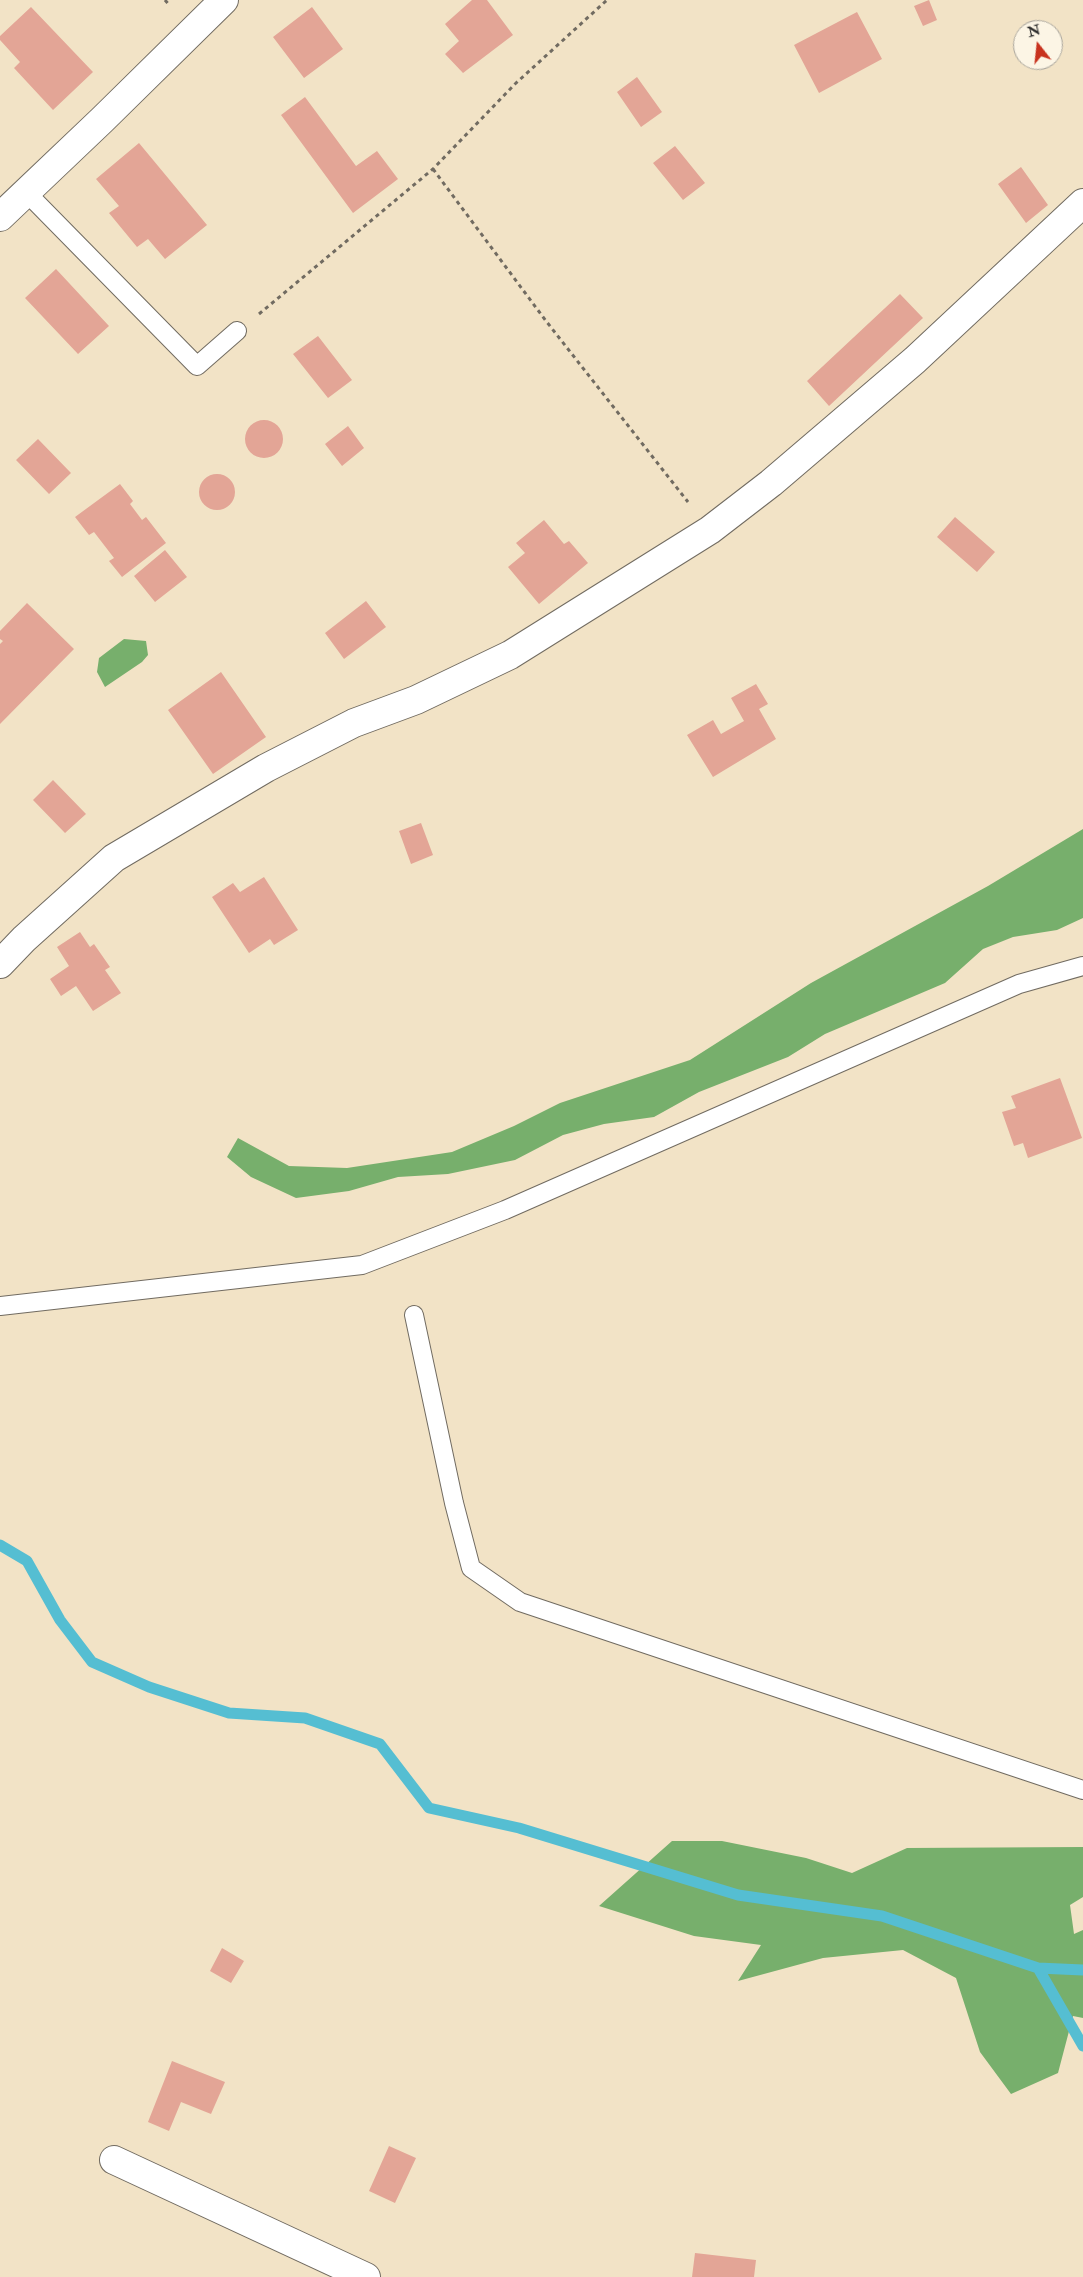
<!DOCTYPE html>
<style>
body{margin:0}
#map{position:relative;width:1083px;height:2277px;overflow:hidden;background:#f2e3c6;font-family:"IM FELL Double Pica",serif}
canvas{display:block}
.north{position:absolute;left:1013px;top:20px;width:50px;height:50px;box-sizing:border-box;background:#fcf5e5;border:1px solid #a8a49b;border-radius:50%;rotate:344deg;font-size:14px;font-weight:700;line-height:20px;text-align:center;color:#2b2b2b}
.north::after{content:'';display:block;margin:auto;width:18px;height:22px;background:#c8321e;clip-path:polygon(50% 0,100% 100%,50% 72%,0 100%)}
</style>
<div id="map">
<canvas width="1083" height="2277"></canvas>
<div class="north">N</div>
</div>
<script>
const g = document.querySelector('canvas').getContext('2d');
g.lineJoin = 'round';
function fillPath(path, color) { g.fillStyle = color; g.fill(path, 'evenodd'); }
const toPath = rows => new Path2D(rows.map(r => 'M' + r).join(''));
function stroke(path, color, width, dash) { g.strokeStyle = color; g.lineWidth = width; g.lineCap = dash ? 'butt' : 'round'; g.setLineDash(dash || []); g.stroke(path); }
const forest = toPath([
 [124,639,146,641,148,655,142,662,105,687,97,672,99,658],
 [1083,829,1083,918,1057,930,1013,937,983,949,945,983,825,1034,788,1057,699,1092,654,1117,604,1124,563,1135,515,1160,448,1174,398,1177,349,1191,296,1198,251,1177,227,1157,238,1138,289,1166,347,1168,452,1152,514,1126,560,1103,690,1060,811,983,988,886],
 [672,1841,722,1841,806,1858,852,1873,907,1848,1083,1847,1083,1897,1070,1905,1074,1934,1083,1930,1083,2018,1073,2016,1058,2073,1011,2094,980,2052,956,1978,903,1950,823,1958,738,1981,761,1945,694,1936,599,1906]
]);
const stream = toPath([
 [0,1545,27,1561,60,1620,92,1662,149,1687,229,1713,305,1718,380,1744,429,1808,519,1828,738,1895,882,1916,1038,1968,1083,1970],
 [1038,1968,1083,2046]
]);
const building = toPath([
 [472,0,487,0,513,35,463,73,445,54,459,41,445,24],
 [929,0,937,20,923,26,914,6],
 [31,7,93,72,53,110,14,68,20,62,0,40,0,36],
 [312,7,343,49,304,78,273,37],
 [857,12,882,59,819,93,794,45],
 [637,77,662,112,641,127,617,92],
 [305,97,356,166,377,151,398,179,353,213,281,115],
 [139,143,207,225,165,259,148,239,137,247,109,213,119,206,96,179],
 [675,146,705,183,683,200,653,163],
 [1021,167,1048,205,1026,223,998,184],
 [56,269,109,326,78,354,25,298],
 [900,294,923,318,829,406,807,381],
 [318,336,352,380,328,398,293,354],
 '245 439a19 19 0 1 1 38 0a19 19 0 1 1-38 0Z',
 [348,426,364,448,342,466,325,444],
 [38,439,71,473,49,494,16,460],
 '199 492a18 18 0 1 1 36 0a18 18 0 1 1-36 0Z',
 [120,484,133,501,130,504,142,520,146,517,166,543,122,577,109,561,114,558,94,532,89,535,75,517],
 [955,517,995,552,977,572,937,537],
 [544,520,564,544,569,541,588,563,539,604,508,567,525,553,516,543],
 [165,550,187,577,155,602,134,576],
 [366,601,386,627,344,659,325,633],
 [27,603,74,649,0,724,0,644,3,641,0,639,0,631],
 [221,672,266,737,213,774,168,710],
 [756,684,768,704,759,709,776,739,713,777,687,735,713,720,721,734,744,721,731,698],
 [53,780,86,814,65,833,33,800],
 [421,823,433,855,411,864,399,831],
 [264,877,298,930,274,945,270,939,249,953,212,897,233,883,240,892],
 [80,932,90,947,94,944,110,967,105,970,121,993,93,1011,76,986,61,996,50,979,69,966,57,947],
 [1060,1078,1082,1138,1028,1158,1023,1143,1014,1146,1002,1112,1016,1108,1011,1096],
 [222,1948,244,1961,231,1983,210,1971],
 [172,2061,225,2082,211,2114,181,2102,169,2131,148,2122],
 [389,2146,416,2158,395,2203,369,2191],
 [695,2253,756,2260,754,2277,692,2277]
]);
const path = toPath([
 [165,0,170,6],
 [433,169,546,321,688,502],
 [259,314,433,169,515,84,607,0]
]);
const lane = toPath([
 [26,192,197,366,237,331],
 [0,1306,362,1265,505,1210,1019,984,1083,966],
 [414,1315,454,1503,471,1568,520,1602,1083,1790]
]);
const street = toPath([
 [0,217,102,120,224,0],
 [0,964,24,939,114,858,266,768,354,723,416,700,510,655,710,530,771,483,915,360,1083,203],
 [114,2160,366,2277]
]);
fillPath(forest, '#77af6c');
stroke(stream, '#55bed2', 11);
fillPath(building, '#e3a596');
stroke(lane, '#716b61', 20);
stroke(street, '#716b61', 30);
stroke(path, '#716b61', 3, [4, 4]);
stroke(lane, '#fff', 18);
stroke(street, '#fff', 28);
</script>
